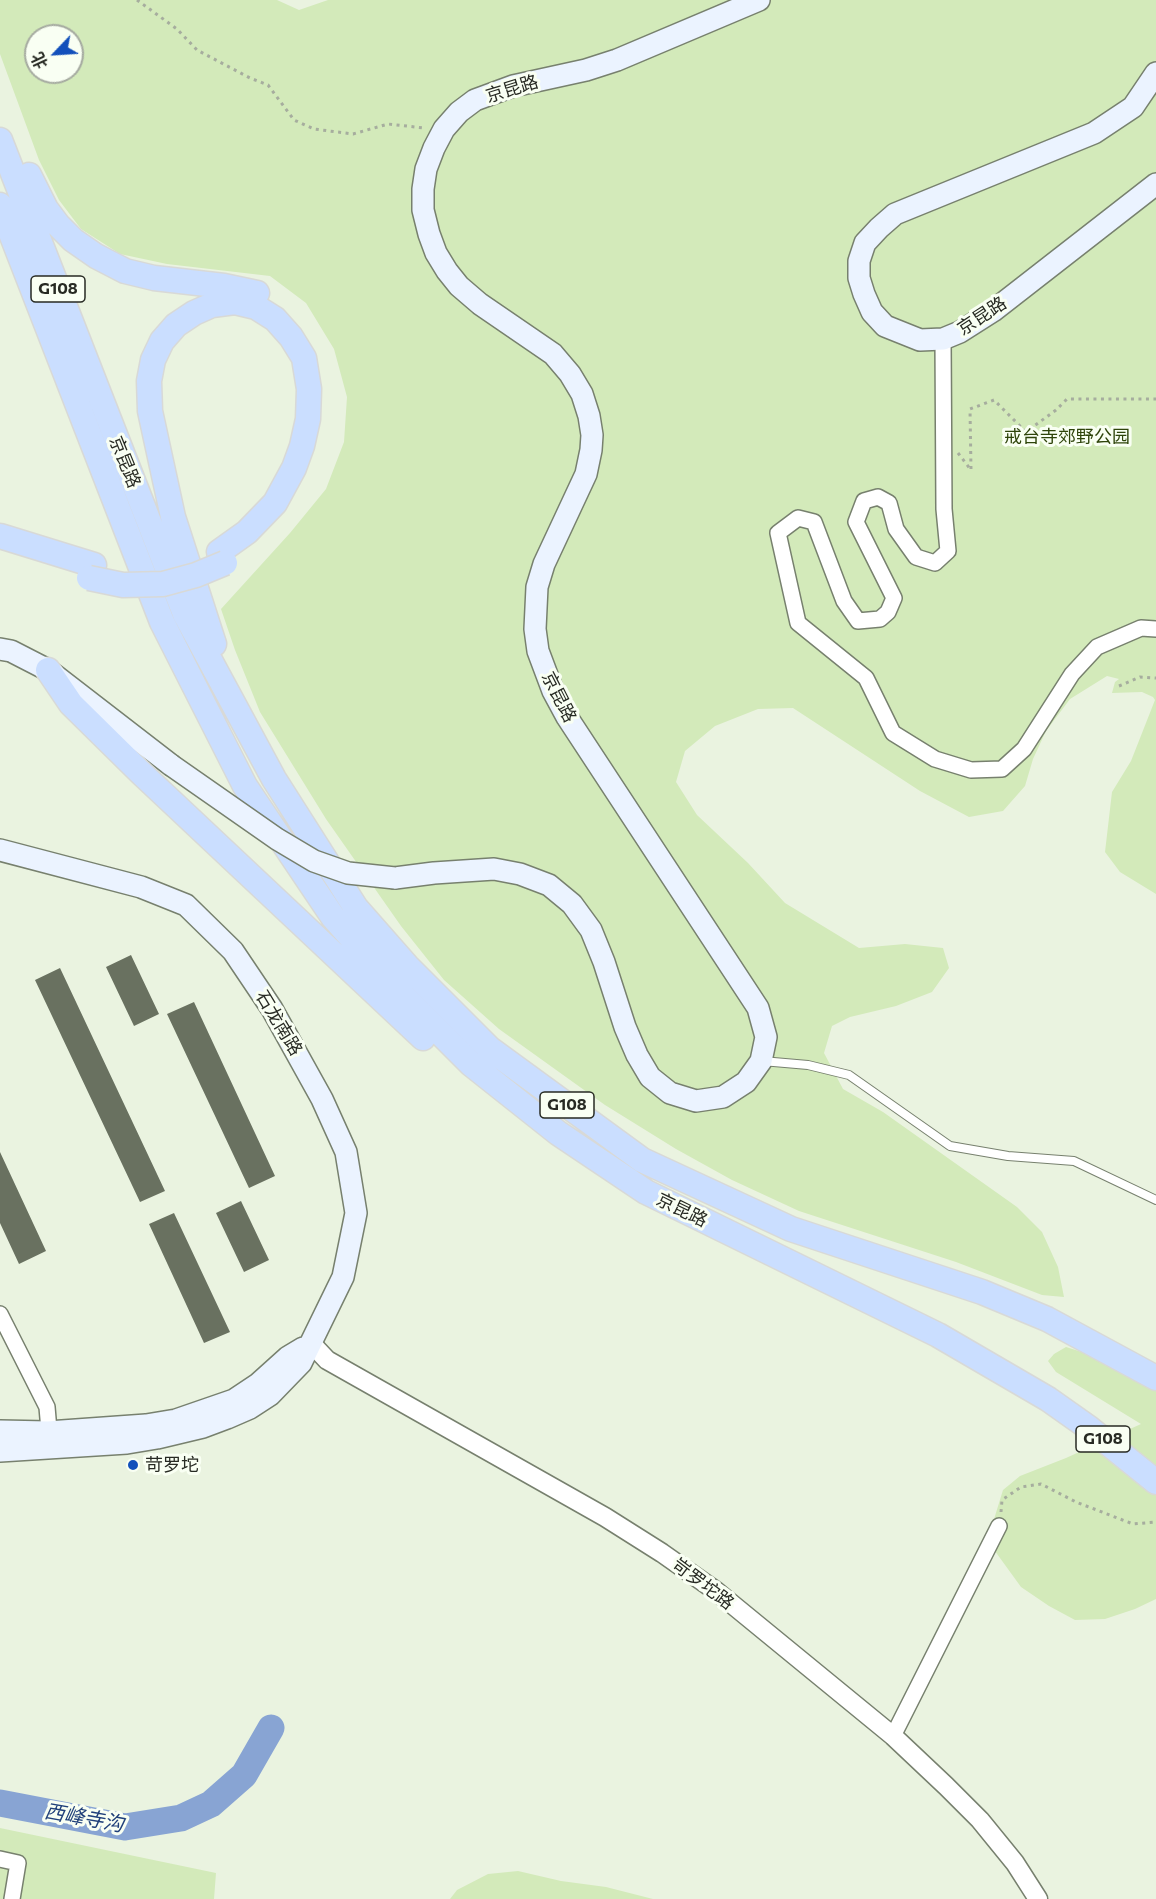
<!DOCTYPE html>
<meta charset="utf-8">
<style>
body{margin:0}
#map{position:relative;width:1156px;height:1899px;overflow:hidden;background:#eaf3e0;font-family:Commissioner,"Noto Sans SC",sans-serif}
canvas{display:block}
.north{position:absolute;left:24px;top:24px;width:60px;height:60px;box-sizing:border-box;background:#f9fff3;border:2px solid #a5aaa0;border-radius:50%;rotate:245deg;font-size:16px;font-weight:700;line-height:24px;text-align:center;color:#272a23}
.north::after{content:'';display:block;margin:auto;width:21px;height:27px;background:#1250bb;clip-path:polygon(50% 0,100% 100%,50% 72%,0 100%)}
</style>
<div id="map">
<canvas width="1156" height="1899"></canvas>
<div class="north">北</div>
</div>
<script>
const g = document.querySelector('canvas').getContext('2d');
g.lineJoin = 'round';
function fillPath(path, color) { g.fillStyle = color; g.fill(path, 'evenodd'); }
const toPath = rows => new Path2D(rows.map(r => 'M' + r).join(''));
function stroke(path, color, width, dash) { g.strokeStyle = color; g.lineWidth = width; g.lineCap = dash ? 'butt' : 'round'; g.setLineDash(dash || []); g.stroke(path); }
function drawText(font, color, halo, rows, align = 'center') {
  g.font = font + ' Commissioner,"Noto Sans SC",sans-serif'; g.lineWidth = 6; g.setLineDash([]); g.textBaseline = 'middle'; g.strokeStyle = halo; g.fillStyle = color; for (const [text, x, y, turn = 0] of rows) {
    g.save(); g.translate(x, y); g.rotate((+turn || 0) * Math.PI / 180); g.textAlign = isNaN(turn) ? turn : align; if (halo) g.strokeText(text, 0, 0); g.fillText(text, 0, 0); g.restore();
  }
}
const green = toPath([
 [0,0,277,0,299,10,328,0,1156,0,1156,894,1120,872,1105,852,1112,792,1131,761,1155,700,1153,697,1142,692,1112,693,1115,682,1119,679,1107,676,1070,699,1046,731,1033,759,1025,786,1003,811,969,817,920,791,793,708,758,709,715,726,685,751,676,782,697,815,748,863,785,903,859,948,905,944,943,948,949,968,932,992,896,1006,850,1017,832,1026,824,1053,843,1089,883,1112,1017,1207,1042,1232,1058,1267,1064,1297,1042,1295,956,1262,799,1211,732,1180,676,1149,605,1105,499,1029,444,980,401,926,326,819,260,712,235,650,221,609,290,533,326,489,344,442,347,397,334,349,306,303,270,276,167,264,120,254,81,229,59,200,39,160,0,54],
 [36,36,72,36,72,72,36,72],
 [1066,1347,1082,1352,1156,1389,1156,1599,1135,1609,1105,1619,1075,1620,1049,1606,1021,1587,992,1547,991,1529,1003,1490,1020,1476,1066,1458,1141,1424,1056,1372,1048,1361,1054,1354],
 [0,1828,216,1873,214,1899,0,1899],
 [518,1871,561,1881,606,1887,653,1899,450,1899,457,1890,488,1874]
]);
const river = toPath([
 [0,1803,125,1827,181,1818,211,1804,244,1775,271,1728]
]);
const building = toPath([
 [131,955,159,1014,134,1026,106,967],
 [60,968,165,1191,140,1202,35,980],
 [194,1002,275,1176,249,1188,167,1014],
 [0,1152,46,1251,19,1264,0,1223],
 [241,1201,269,1260,244,1272,216,1213],
 [174,1213,230,1332,204,1343,149,1224]
]);
const path = toPath([
 [137,0,177,29,197,50,250,78,268,85,294,120,314,129,353,134,388,124,424,128],
 [958,453,971,470,970,409,994,400,1026,432,1056,410,1067,399,1156,399],
 [1119,686,1140,677,1156,678],
 [1001,1512,1002,1500,1021,1487,1041,1484,1076,1502,1133,1524,1156,1522]
]);
const service = toPath([
 [762,1061,808,1065,849,1075,950,1146,1008,1156,1074,1161,1156,1200]
]);
const minor = toPath([
 [943,339,944,509,948,551,935,563,916,557,896,529,889,503,878,497,864,501,856,522,894,598,888,612,880,619,858,621,844,601,814,522,798,518,778,533,798,623,866,678,893,733,935,759,971,770,1002,769,1024,749,1072,674,1097,647,1141,628,1156,629],
 [0,1314,47,1407,50,1442],
 [893,1736,999,1526],
 [0,1859,18,1863,12,1899]
]);
const tertiary = toPath([
 [311,1343,327,1360,605,1517,662,1553,716,1591,893,1736,946,1786,980,1820,1015,1863,1038,1899]
]);
const secondary = toPath([
 [1156,73,1133,107,1094,133,895,214,879,228,865,243,859,261,859,278,864,294,872,312,885,326,920,340,943,339,960,332,993,311,1156,184],
 [0,649,11,651,48,670,171,765],
 [0,850,141,887,186,905,233,951,272,1009,322,1099,346,1152,356,1213,343,1277,301,1363,270,1395,250,1408,227,1418,203,1427,157,1438,127,1443,0,1451],
 [395,878,434,873,494,869,520,874,549,885,572,904,591,930,604,962,625,1027,637,1055,650,1077,670,1093,696,1101,723,1097,746,1082,761,1061,766,1037,758,1008,567,717,553,691,538,651,535,629,537,587,544,564,586,474,591,450,592,435,589,416,582,394,570,374,553,354,480,304,459,286,447,271,436,253,429,234,423,210,423,189,426,169,434,148,444,129,459,112,475,100,513,86,586,70,617,60,759,0],
 [0,1431,48,1432,146,1425,176,1420,234,1400,258,1384,288,1357,303,1348]
]);
const trunk = toPath([
 [0,140,185,614,274,779,356,908,407,966,490,1049,642,1160,791,1229,982,1292,1047,1319,1156,1378],
 [29,175,46,209,58,225,73,240,96,256,125,271,154,278,224,286,257,293],
 [0,205,162,622,245,786,333,917,403,996,471,1064,558,1133,646,1192,938,1335,1048,1399,1089,1428,1156,1482],
 [0,536,94,565],
 [214,644,173,517,150,411,149,381,153,360,162,341,176,325,194,313,212,305,235,302,256,307,275,319,291,337,304,358,309,389,308,419,302,446,294,468,275,503,247,532,219,552],
 [48,670,71,704,140,772,423,1038]
]);
const secondaryBridge = toPath([
 [171,765,277,839,314,861,348,873,395,878]
]);
const trunkBridge = toPath([
 [89,578,123,585,163,584,196,575,225,563]
]);
const markers = [
 [133,1465,6,"#1250bb"]
];
const shields = [
 [58,289,54],
 [567,1105,54],
 [1103,1439,54]
];
const shieldNames = [
 ["G108",58,289],
 ["G108",567,1105],
 ["G108",1103,1439]
];
const streetNames = [
 ["京昆路",512,89,-17],
 ["京昆路",982,316,-33],
 ["京昆路",125,462,68],
 ["京昆路",559,697,63],
 ["石龙南路",279,1023,59],
 ["京昆路",682,1210,26],
 ["岢罗坨路",703,1584,37]
];
const parkNames = [
 ["戒台寺郊野公园",1067,437]
];
const poiNames = [
 ["苛罗坨",145,1465]
];
const waterNames = [
 ["西峰寺沟",84,1818,10]
];
fillPath(green, '#d3eaba');
stroke(river, '#88a4d3', 27);
fillPath(building, '#697160');
stroke(service, '#77806e', 10);
stroke(minor, '#77806e', 18);
stroke(tertiary, '#77806e', 21);
stroke(secondary, '#77806e', 24);
stroke(trunk, '#d8d9d7', 27);
stroke(path, '#a6ad9e', 3, [3, 4.5]);
stroke(service, '#fff', 8);
stroke(minor, '#fff', 15);
stroke(tertiary, '#fff', 18);
stroke(secondary, '#ebf3ff', 21);
stroke(trunk, '#cadeff', 24);
stroke(secondaryBridge, '#77806e', 24, []);
stroke(trunkBridge, '#d8d9d7', 27, []);
stroke(secondaryBridge, '#ebf3ff', 21);
stroke(trunkBridge, '#cadeff', 24);
for (const [x, y, r, color] of markers) { const dot = new Path2D(); dot.arc(x, y, r, 0, 2 * Math.PI); g.fillStyle = color; g.fill(dot); stroke(dot, '#f9fff3', 2); }
for (const [x, y, w] of shields) { const box = new Path2D(); box.roundRect(x - w / 2, y - 13, w, 26, 4.5); g.fillStyle = '#f9fff3'; g.fill(box); stroke(box, '#272a23', 1.5); }
drawText('bold 16px', '#272a23', null, shieldNames);
drawText('18px', '#272a23', '#f9fff3', streetNames);
drawText('18px', '#2e440a', '#f9fff3', parkNames);
drawText('18px', '#272a23', '#f9fff3', poiNames, 'left');
drawText('italic 20px', '#20407a', '#f9fff3', waterNames);
</script>
